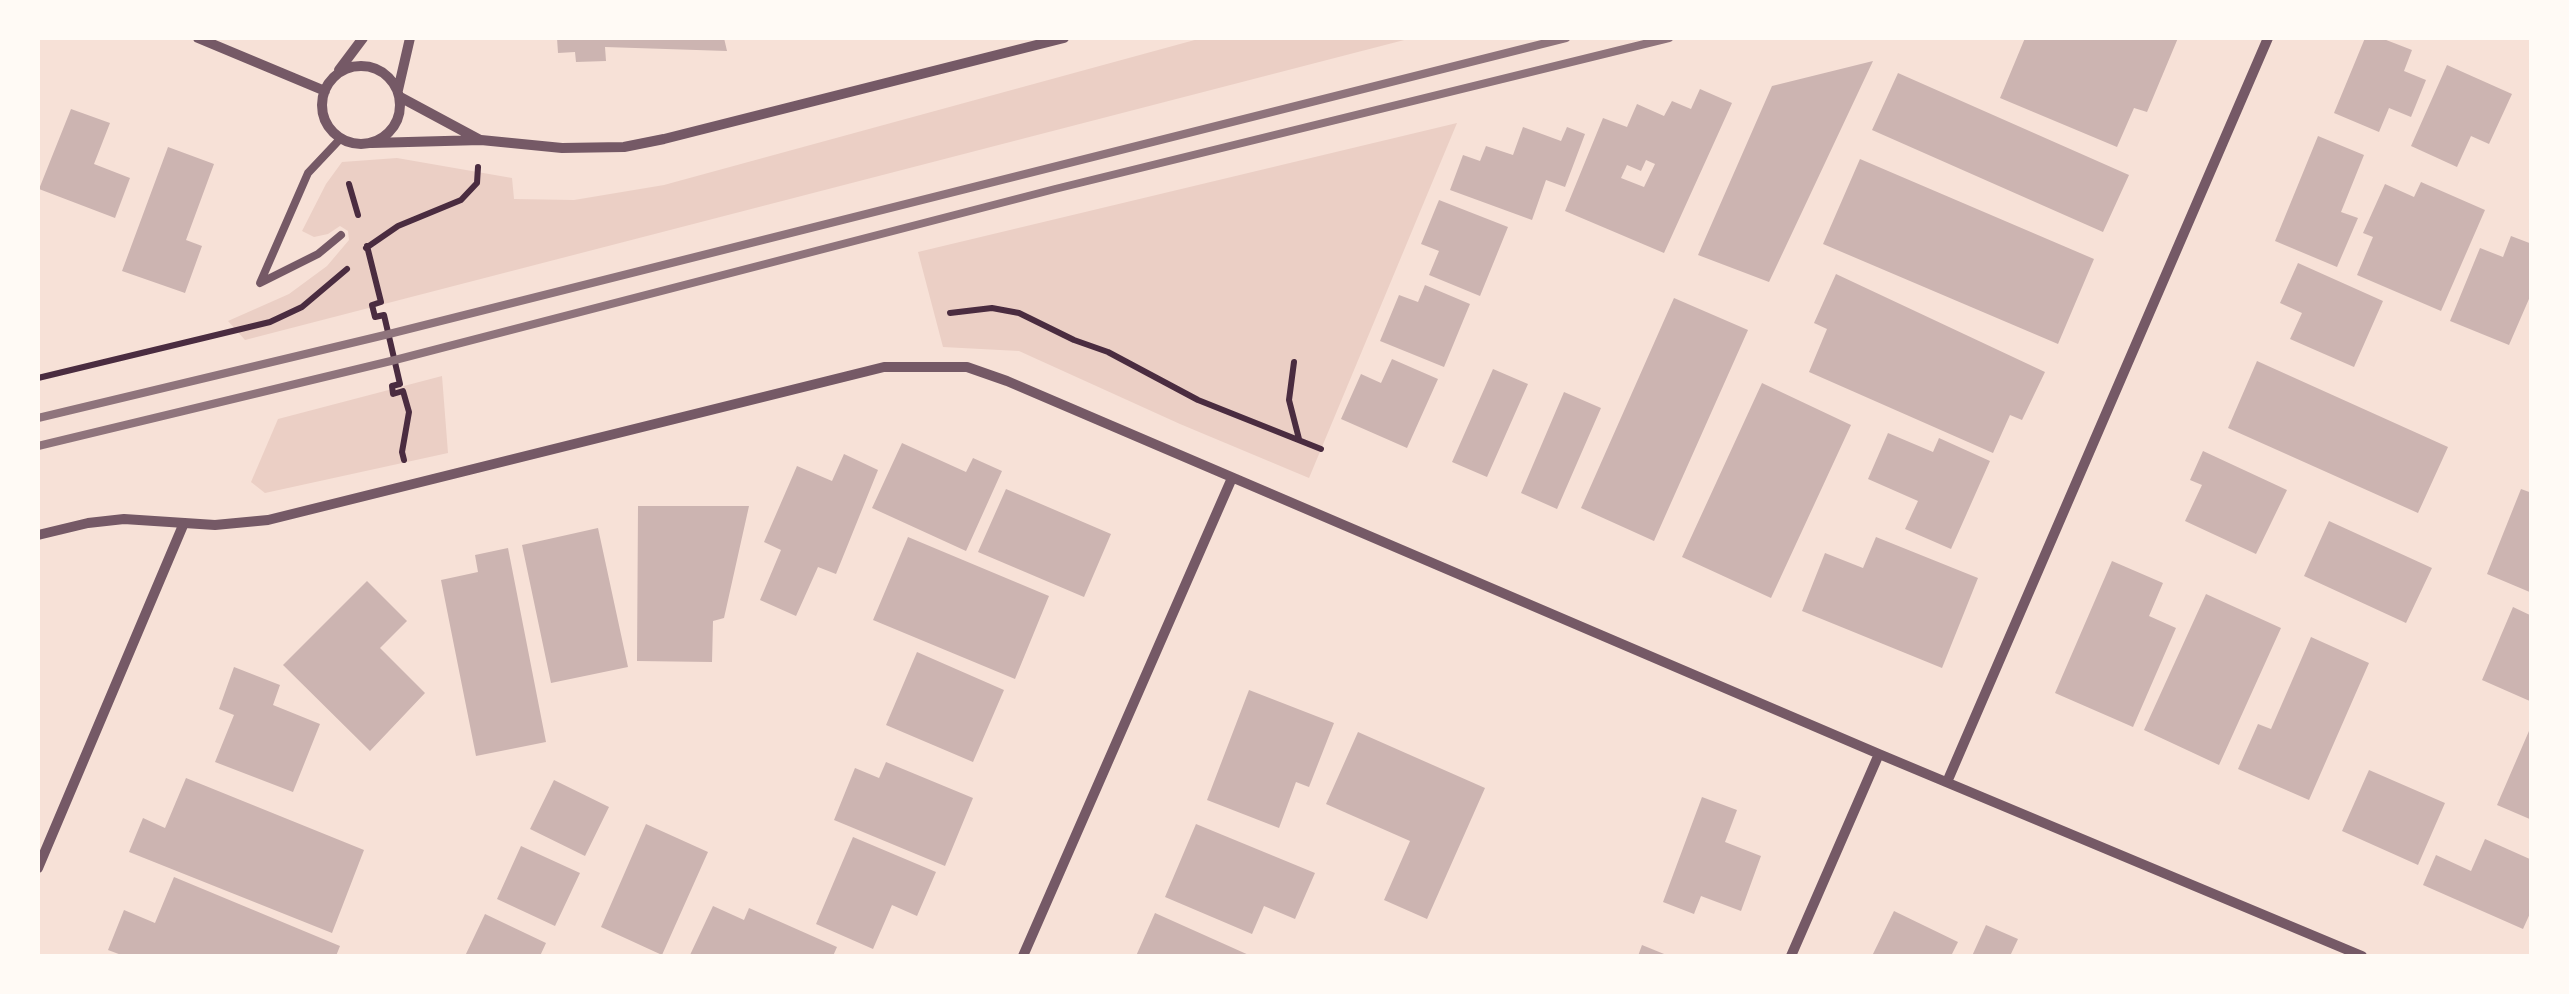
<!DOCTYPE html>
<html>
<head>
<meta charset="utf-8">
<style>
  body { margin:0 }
  #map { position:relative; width:2569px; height:994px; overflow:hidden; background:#f7e1d7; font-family:"PT Sans Narrow",sans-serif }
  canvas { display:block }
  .frame { position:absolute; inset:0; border:40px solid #fffaf5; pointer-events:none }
</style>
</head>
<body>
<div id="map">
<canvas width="2569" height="994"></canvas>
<div class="frame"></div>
</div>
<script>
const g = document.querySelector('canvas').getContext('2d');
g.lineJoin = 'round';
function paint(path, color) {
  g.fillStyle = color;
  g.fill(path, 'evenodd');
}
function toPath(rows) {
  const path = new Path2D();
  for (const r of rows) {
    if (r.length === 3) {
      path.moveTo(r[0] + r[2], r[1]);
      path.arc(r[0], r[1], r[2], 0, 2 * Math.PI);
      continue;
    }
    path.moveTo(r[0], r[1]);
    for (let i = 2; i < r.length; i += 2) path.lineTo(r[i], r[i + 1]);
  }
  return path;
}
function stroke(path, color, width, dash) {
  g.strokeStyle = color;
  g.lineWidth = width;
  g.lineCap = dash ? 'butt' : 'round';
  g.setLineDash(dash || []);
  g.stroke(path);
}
paint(toPath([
  [1202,38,1412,38,245,340,228,321,289,294,327,266,349,240,348,231,340,226,328,234,314,237,302,231,326,184,342,162,397,158,512,178,514,199,574,200,664,185],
  [1457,123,1309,478,1180,424,1019,351,943,347,918,252],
  [442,376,448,453,265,493,251,482,278,419]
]), '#ebcfc5');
paint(toPath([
  [557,38,724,38,727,51,605,47,606,61,576,62,575,52,558,53],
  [2025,38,2047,39,2178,38,2147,112,2134,108,2117,147,2000,98],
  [2365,38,2381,38,2412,50,2404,71,2426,80,2411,117,2389,108,2379,132,2334,113],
  [1873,61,1769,282,1698,255,1772,86],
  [2447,65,2512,94,2489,144,2471,136,2457,167,2411,146],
  [1898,73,2129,175,2103,232,1872,130],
  [1700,89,1732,103,1664,253,1565,211,1603,118,1627,127,1637,104,1664,116,1672,101,1691,109],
  [1646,160,1655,164,1644,187,1621,178,1627,165,1641,171],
  [71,109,110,123,94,164,130,178,115,218,39,189],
  [1523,127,1561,141,1567,127,1585,134,1565,187,1546,180,1532,220,1450,190,1463,155,1480,161,1486,146,1513,155],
  [2318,136,2364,155,2341,212,2358,218,2337,267,2275,241],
  [168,147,214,164,186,240,202,246,185,293,122,271],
  [1860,159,2094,259,2058,344,1823,244],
  [2421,182,2485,210,2441,311,2357,275,2373,237,2363,233,2385,184,2414,197],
  [1439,200,1508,227,1480,296,1429,275,1439,251,1421,244],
  [2511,236,2532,244,2532,292,2509,345,2450,321,2480,248,2503,257],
  [2298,263,2383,301,2354,367,2290,339,2302,313,2280,303],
  [1836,274,2045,372,2022,420,2010,415,1993,453,1809,372,1827,329,1814,323],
  [1425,285,1470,304,1444,367,1380,341,1399,295,1418,302],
  [1674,298,1748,330,1654,541,1581,508],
  [1392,359,1438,379,1407,448,1341,419,1361,374,1381,383],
  [2257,361,2448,447,2418,513,2228,428],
  [1493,369,1528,384,1487,477,1452,462],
  [1762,383,1851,425,1771,598,1682,557],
  [1564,392,1601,408,1557,509,1521,493],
  [1888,433,1933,452,1939,438,1990,461,1951,549,1905,529,1918,501,1868,479],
  [902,443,966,472,973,458,1002,471,966,551,872,508],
  [2203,451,2287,490,2256,554,2185,521,2202,485,2190,480],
  [844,454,878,470,836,574,818,567,796,616,760,600,781,550,764,542,797,466,832,481],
  [1006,489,1111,534,1084,597,978,552],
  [2521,489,2532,493,2532,593,2487,574],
  [638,506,749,506,724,618,713,621,712,662,637,661],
  [2329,521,2432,568,2406,623,2304,576],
  [598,528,628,667,551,683,522,545],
  [908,537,1049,596,1015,679,873,620],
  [1876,537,1978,578,1942,668,1802,611,1825,553,1863,568],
  [508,548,546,742,476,756,441,580,478,572,475,555],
  [2112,561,2163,583,2149,616,2176,628,2133,727,2055,693],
  [367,581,407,621,380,648,425,693,370,751,283,665],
  [2206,594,2281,628,2219,765,2144,730],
  [2513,607,2532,616,2532,702,2482,680],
  [2311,637,2369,663,2309,800,2238,769,2258,724,2271,729],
  [917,652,1004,690,973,762,886,725],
  [234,667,280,685,273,705,320,724,293,792,215,762,234,715,219,709],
  [1249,690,1334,723,1309,787,1296,782,1279,828,1207,800],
  [2529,731,2532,733,2532,820,2497,805],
  [1358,732,1485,788,1427,919,1384,900,1410,841,1326,804],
  [886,762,973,798,945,866,834,820,855,768,879,778],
  [2369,770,2445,803,2418,865,2342,831],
  [186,778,364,850,332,933,129,852,143,818,165,828],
  [554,780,609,807,585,856,530,829],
  [1702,797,1737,810,1725,842,1761,856,1741,911,1701,896,1694,914,1663,902],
  [646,824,708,852,662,955,601,927],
  [1196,824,1315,873,1295,919,1264,906,1252,934,1165,897],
  [853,837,936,872,917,916,892,905,873,949,816,924],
  [2485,839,2532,860,2532,909,2523,929,2423,885,2436,855,2471,871],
  [521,846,580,873,555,926,497,899],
  [174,877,340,946,336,956,124,956,108,950,124,910,155,923],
  [713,906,744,920,749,908,837,947,833,956,694,956,690,955],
  [1894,911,1958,942,1951,956,1872,956],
  [1155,913,1251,956,1136,956],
  [485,914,546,943,540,956,465,956],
  [1986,925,2018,939,2010,956,1972,956],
  [1642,945,1669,956,1638,956]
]), '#ccb4b1');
stroke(toPath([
  [349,184,358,215],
  [367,246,381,302,372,305,375,317,384,315,400,384,392,386,393,394,403,391,409,412,402,452,404,460],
  [366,248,398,226,461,200,477,183,478,167],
  [950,313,992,308,1019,313,1074,340,1108,352,1198,400,1321,449],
  [1294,362,1289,400,1299,439],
  [38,378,270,322,302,307,347,269]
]), '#4a2c40', 6);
stroke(toPath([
  [341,235,318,254,260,283,308,173,341,138]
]), '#755966', 8);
stroke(toPath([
  [198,38,325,91],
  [361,105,39],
  [339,70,363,38],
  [398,90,410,38],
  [400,97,480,140],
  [372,143,481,140,562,148,624,147,664,139,1064,38],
  [38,535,88,523,124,519,215,525,268,520,884,367,967,367,1007,381,1879,754,2362,956],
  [1947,782,2268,38],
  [38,868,184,523],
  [1023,956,1232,478],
  [1791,956,1879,754]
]), '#755966', 10);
stroke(toPath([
  [38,418,389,334,1566,38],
  [38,446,395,360,1055,189,1669,38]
]), '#8f747c', 8);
</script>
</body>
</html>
